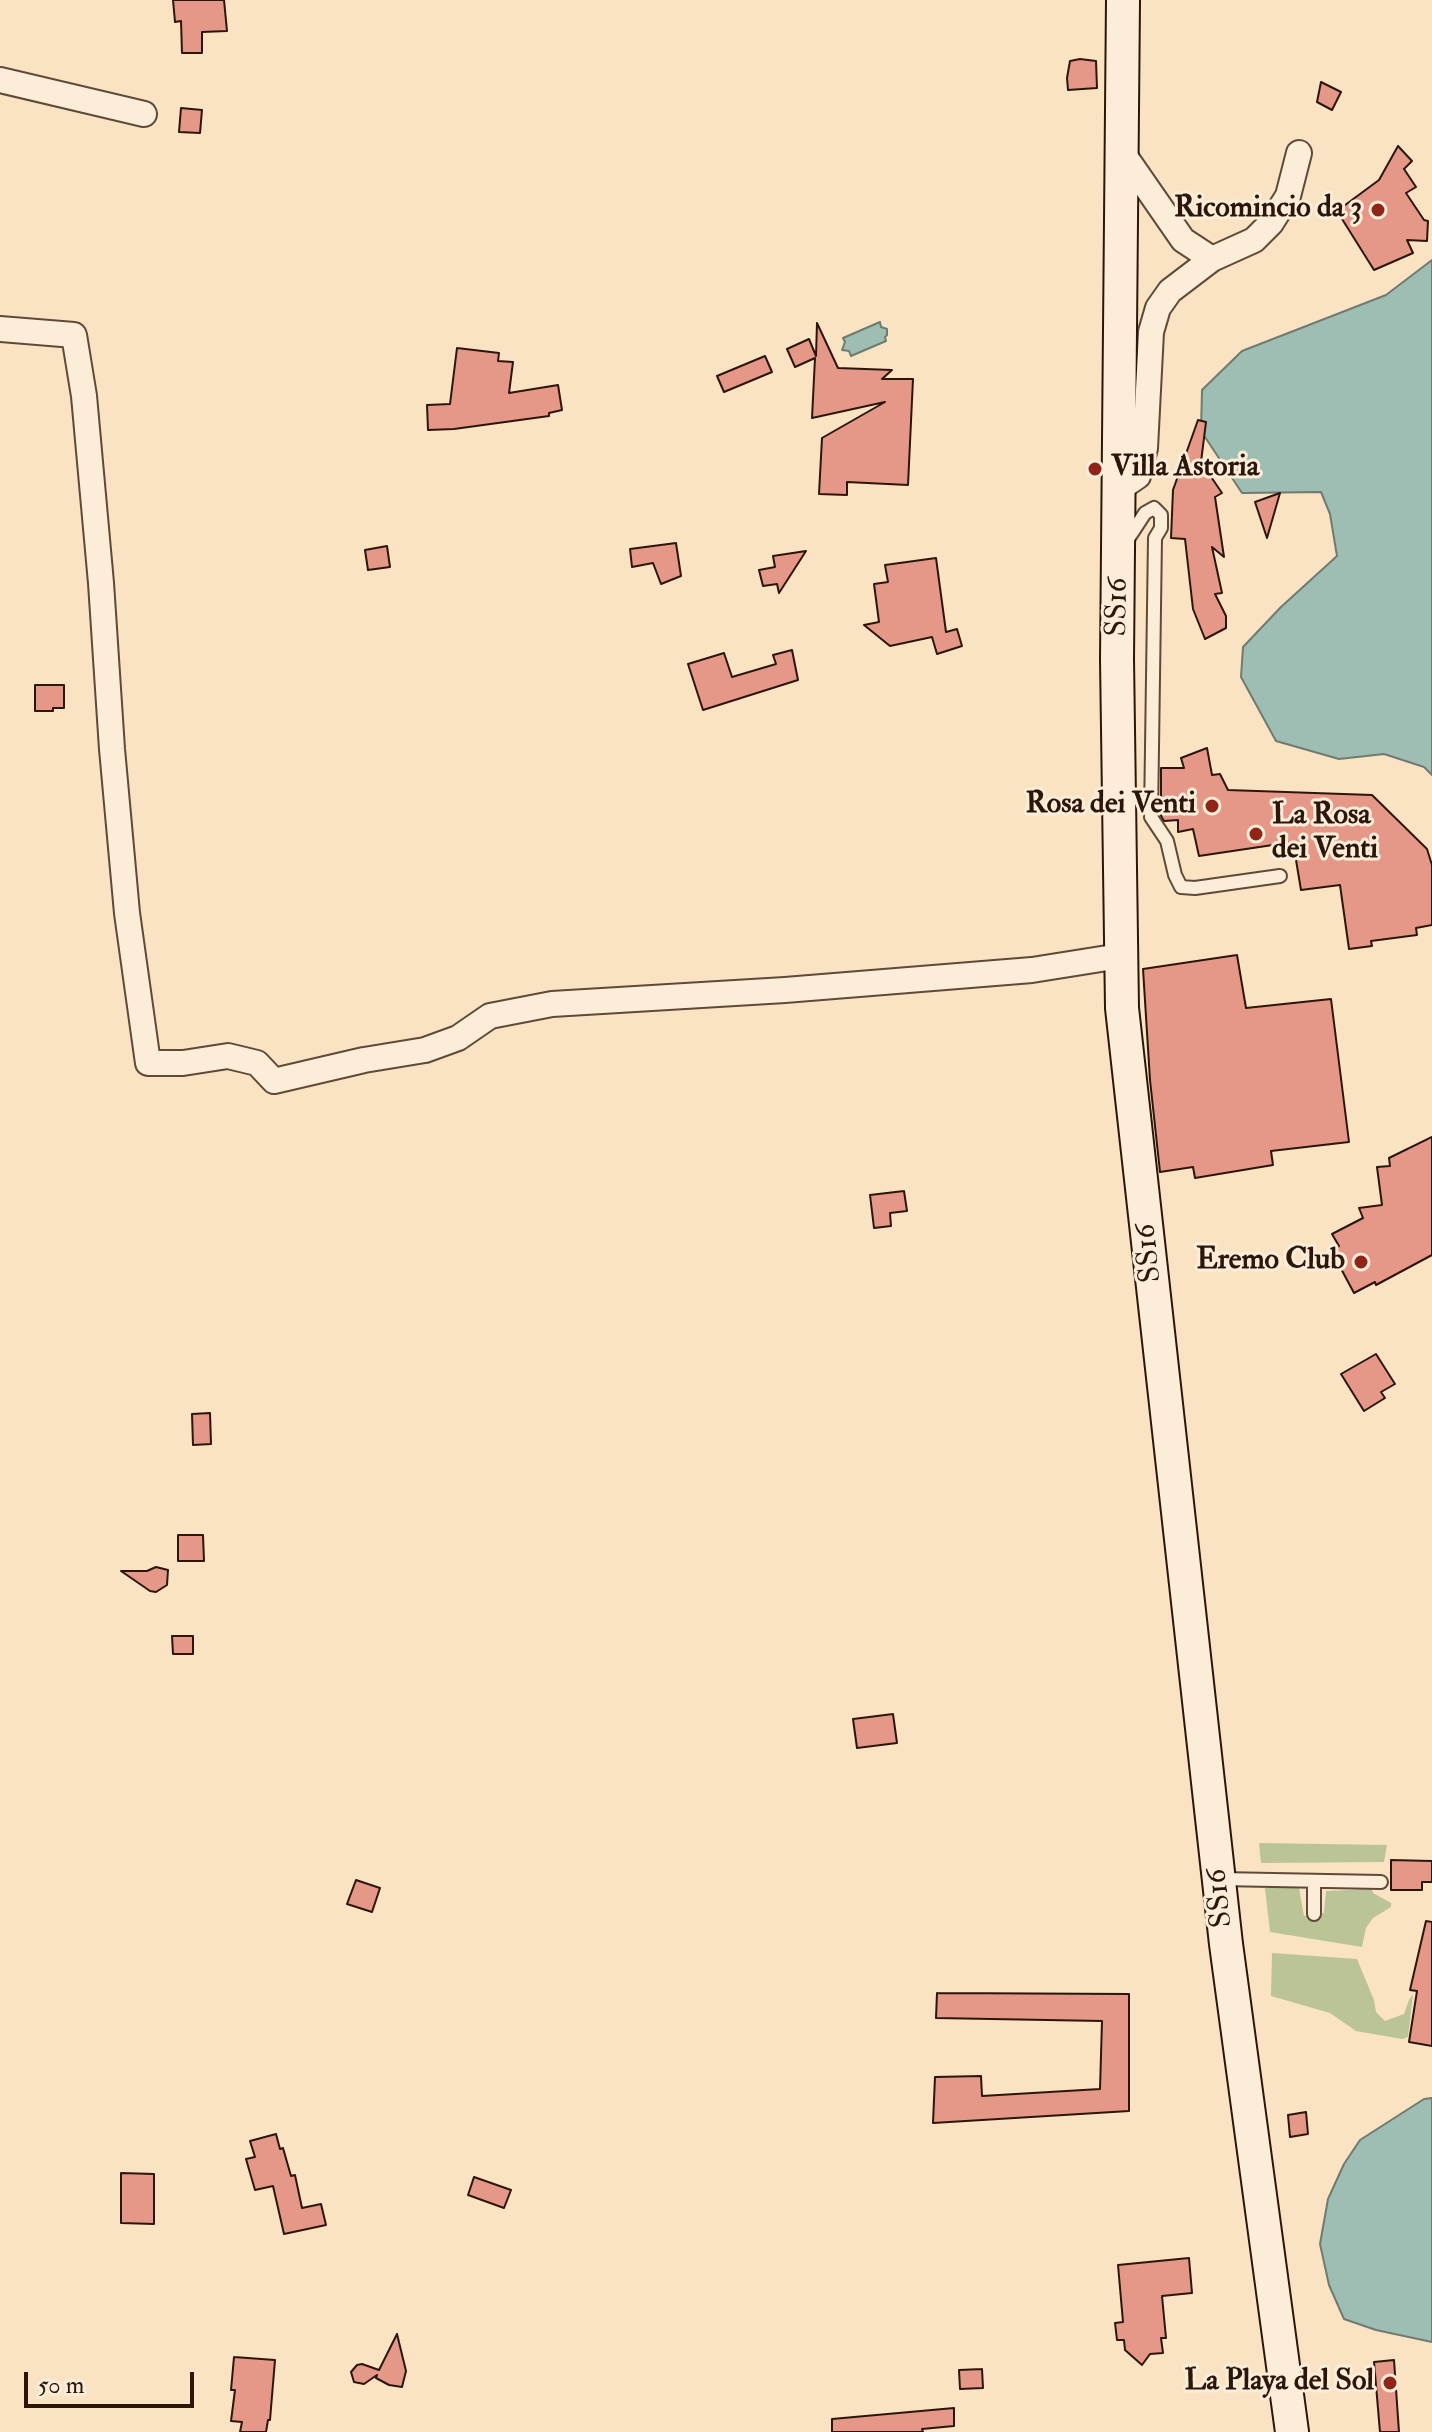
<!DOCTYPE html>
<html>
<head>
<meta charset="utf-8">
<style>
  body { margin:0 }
  #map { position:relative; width:1432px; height:2432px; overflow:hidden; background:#f9e3c3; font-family:"IM FELL Double Pica",serif }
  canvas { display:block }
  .scale { position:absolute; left:24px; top:2372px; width:170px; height:36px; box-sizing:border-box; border:4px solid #2c160b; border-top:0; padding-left:10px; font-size:24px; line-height:28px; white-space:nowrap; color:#2c160b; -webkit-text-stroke:6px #fbedd8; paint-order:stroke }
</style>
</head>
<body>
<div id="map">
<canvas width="1432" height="2432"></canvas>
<div class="scale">50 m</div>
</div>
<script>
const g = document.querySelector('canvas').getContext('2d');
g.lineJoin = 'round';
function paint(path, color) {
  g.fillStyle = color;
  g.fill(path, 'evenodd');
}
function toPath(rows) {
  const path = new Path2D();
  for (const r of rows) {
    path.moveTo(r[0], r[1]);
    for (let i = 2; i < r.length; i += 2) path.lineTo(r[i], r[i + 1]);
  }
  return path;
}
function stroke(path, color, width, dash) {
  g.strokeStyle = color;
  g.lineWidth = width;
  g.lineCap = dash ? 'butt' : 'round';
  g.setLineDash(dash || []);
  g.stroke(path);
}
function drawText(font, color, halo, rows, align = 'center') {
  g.font = font + ' "IM FELL Double Pica",serif';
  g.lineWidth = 6;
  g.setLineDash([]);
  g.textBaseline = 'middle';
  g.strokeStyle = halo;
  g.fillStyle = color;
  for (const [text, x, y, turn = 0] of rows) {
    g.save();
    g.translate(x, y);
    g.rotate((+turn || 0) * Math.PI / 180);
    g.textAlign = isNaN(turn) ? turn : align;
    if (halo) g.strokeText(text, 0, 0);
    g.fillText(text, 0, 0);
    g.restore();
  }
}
paint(toPath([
  [1259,1843,1387,1845,1384,1862,1261,1863],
  [1265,1888,1299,1888,1304,1916,1324,1913,1326,1891,1372,1889,1373,1893,1391,1903,1391,1907,1373,1918,1366,1928,1362,1947,1270,1932],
  [1272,1953,1357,1959,1374,2000,1376,2012,1385,2021,1404,2014,1409,2000,1413,1994,1408,2037,1402,2039,1356,2031,1330,2013,1271,1996]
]), '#bac496');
const water = toPath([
  [1432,260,1432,775,1424,767,1384,754,1339,759,1276,741,1241,677,1243,647,1281,607,1337,556,1330,514,1321,492,1242,493,1201,431,1202,390,1242,351,1386,295,1432,260],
  [880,322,881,327,887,329,887,335,885,337,886,341,851,356,849,351,842,350,845,342,843,338,880,322],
  [1432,2098,1432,2342,1376,2330,1344,2319,1329,2285,1320,2244,1328,2199,1344,2164,1360,2140,1424,2099,1432,2098]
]);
paint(water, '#9ebeb4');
stroke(water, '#707b70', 2);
const building = toPath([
  [173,0,224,0,227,31,202,32,202,53,182,53,181,21,175,22,173,0],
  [1080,59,1096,61,1097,88,1068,90,1067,78,1070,61,1080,59],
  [1321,82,1341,92,1332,110,1317,102,1321,82],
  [181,108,202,110,200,133,179,132,181,108],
  [1398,146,1412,161,1404,169,1416,187,1406,193,1424,220,1428,221,1427,241,1407,240,1413,253,1374,270,1337,211,1379,180,1398,146],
  [817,323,838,368,892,370,882,379,913,379,908,485,847,482,847,495,819,494,822,438,885,402,812,418,815,358,795,367,787,349,809,339,816,356,817,323],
  [457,348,499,353,498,361,513,362,509,393,558,385,562,410,549,413,549,416,454,429,428,430,427,405,450,404,457,348],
  [765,356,772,372,724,392,717,376,765,356],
  [1198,420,1206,422,1201,462,1222,493,1215,497,1224,557,1212,547,1222,593,1215,594,1226,616,1226,628,1205,639,1193,609,1185,539,1171,538,1173,490,1198,420],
  [1280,493,1267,538,1255,502,1280,493],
  [676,543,681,576,661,584,653,563,632,567,630,549,676,543],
  [387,546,390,567,368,570,365,550,387,546],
  [806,551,779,593,777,584,763,586,759,570,775,567,773,556,806,551],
  [936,558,946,632,957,629,962,646,937,654,932,637,890,646,864,625,879,622,874,584,888,582,885,565,936,558],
  [792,650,798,680,703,710,688,664,724,653,732,677,776,664,773,655,792,650],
  [35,685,64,685,64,708,53,708,53,711,35,711,35,685],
  [1207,748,1212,775,1220,774,1228,790,1372,795,1427,849,1432,865,1432,925,1416,928,1417,935,1371,941,1372,946,1349,949,1340,885,1301,890,1293,842,1199,856,1193,829,1178,832,1178,820,1164,821,1161,816,1161,768,1184,768,1181,758,1207,748],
  [1237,955,1246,1008,1331,999,1349,1142,1271,1151,1273,1165,1195,1178,1193,1167,1160,1172,1150,1080,1143,969,1237,955],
  [1432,1137,1432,1255,1376,1285,1375,1282,1354,1293,1331,1250,1339,1246,1332,1234,1363,1218,1359,1208,1382,1205,1377,1167,1390,1166,1389,1158,1432,1137],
  [904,1191,907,1211,890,1213,891,1226,874,1228,870,1195,904,1191],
  [1376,1354,1395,1384,1381,1392,1385,1398,1364,1411,1341,1374,1376,1354],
  [210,1413,211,1444,193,1445,192,1414,210,1413],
  [178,1535,203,1535,204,1561,178,1561,178,1535],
  [156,1567,168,1570,167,1585,156,1592,150,1591,121,1571,147,1571,156,1567],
  [172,1636,193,1636,193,1654,173,1654,172,1636],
  [893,1714,897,1743,857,1748,853,1719,893,1714],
  [1391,1860,1432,1861,1432,1882,1422,1882,1422,1890,1391,1890,1391,1860],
  [356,1880,380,1888,372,1912,347,1904,356,1880],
  [1426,1921,1432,1922,1432,2046,1409,2042,1417,1991,1410,1990,1426,1921],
  [937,1993,1129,1994,1129,2111,933,2123,935,2077,981,2076,982,2096,1100,2089,1102,2021,936,2018,937,1993],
  [1306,2112,1308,2134,1290,2137,1288,2115,1306,2112],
  [276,2134,280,2149,283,2148,291,2176,295,2175,302,2208,321,2204,326,2225,284,2234,273,2186,255,2190,246,2159,255,2157,250,2141,276,2134],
  [121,2173,154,2174,154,2224,121,2223,121,2173],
  [474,2177,511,2190,504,2208,468,2195,474,2177],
  [1189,2258,1192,2293,1162,2296,1166,2338,1161,2338,1163,2353,1150,2354,1142,2365,1125,2350,1124,2340,1117,2340,1115,2323,1123,2322,1118,2265,1189,2258],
  [397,2334,406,2371,402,2387,389,2385,376,2378,377,2375,364,2384,354,2382,351,2372,357,2365,362,2364,379,2370,397,2334],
  [234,2357,275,2360,270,2420,268,2420,266,2432,240,2432,242,2422,231,2421,235,2390,231,2390,234,2357],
  [1394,2360,1399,2432,1380,2432,1374,2362,1394,2360],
  [982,2369,983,2388,960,2389,959,2370,982,2369],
  [954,2408,954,2426,922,2429,923,2432,832,2432,832,2419,954,2408]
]);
paint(building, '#e59788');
stroke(building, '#2c160b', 2);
const lane = toPath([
  [1126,542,1145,513,1154,508,1161,515,1161,528,1155,538,1151,817,1167,841,1175,875,1181,887,1195,888,1280,876],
  [1219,1879,1381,1882],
  [1314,1882,1314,1914]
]);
const street = toPath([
  [0,80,144,114],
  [1122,152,1183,240,1212,259],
  [0,329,74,335,84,396,101,583,112,749,127,913,148,1063,183,1063,228,1056,257,1063,274,1081,364,1060,425,1050,458,1038,490,1016,552,1004,785,990,1032,970,1120,956],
  [1119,489,1138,476,1145,448,1151,332,1158,308,1170,291,1212,259,1254,240,1271,223,1288,196,1299,153]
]);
const secondary = toPath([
  [1123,0,1117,659,1122,1008,1226,1944,1292,2432]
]);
stroke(lane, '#5f4939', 16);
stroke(street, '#5f4939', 28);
stroke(secondary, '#2c160b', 36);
stroke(lane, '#fbedd8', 12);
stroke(street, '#fbedd8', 24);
stroke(secondary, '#fbedd8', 32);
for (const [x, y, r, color] of [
  [1378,210,8,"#8f2418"],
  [1095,469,8,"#8f2418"],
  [1212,806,8,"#8f2418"],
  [1256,834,8,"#8f2418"],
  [1361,1262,8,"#8f2418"],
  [1390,2383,8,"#8f2418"]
]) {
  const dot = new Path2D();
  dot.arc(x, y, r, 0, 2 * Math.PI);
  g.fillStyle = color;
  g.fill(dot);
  stroke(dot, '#fbedd8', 3);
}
drawText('bold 30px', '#2c160b', '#fbedd8', [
  ["Ricomincio da 3",1362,210],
  ["Villa Astoria",1111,469,"left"],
  ["Rosa dei Venti",1196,806],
  ["La Rosa",1272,817,"left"],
  ["dei Venti",1272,851,"left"],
  ["Eremo Club",1345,1262],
  ["La Playa del Sol",1374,2383]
], 'right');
drawText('30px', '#2c160b', '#fbedd8', [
  ["SS16",1119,607,-89],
  ["SS16",1150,1253,-96],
  ["SS16",1221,1898,-96]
]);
</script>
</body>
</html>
